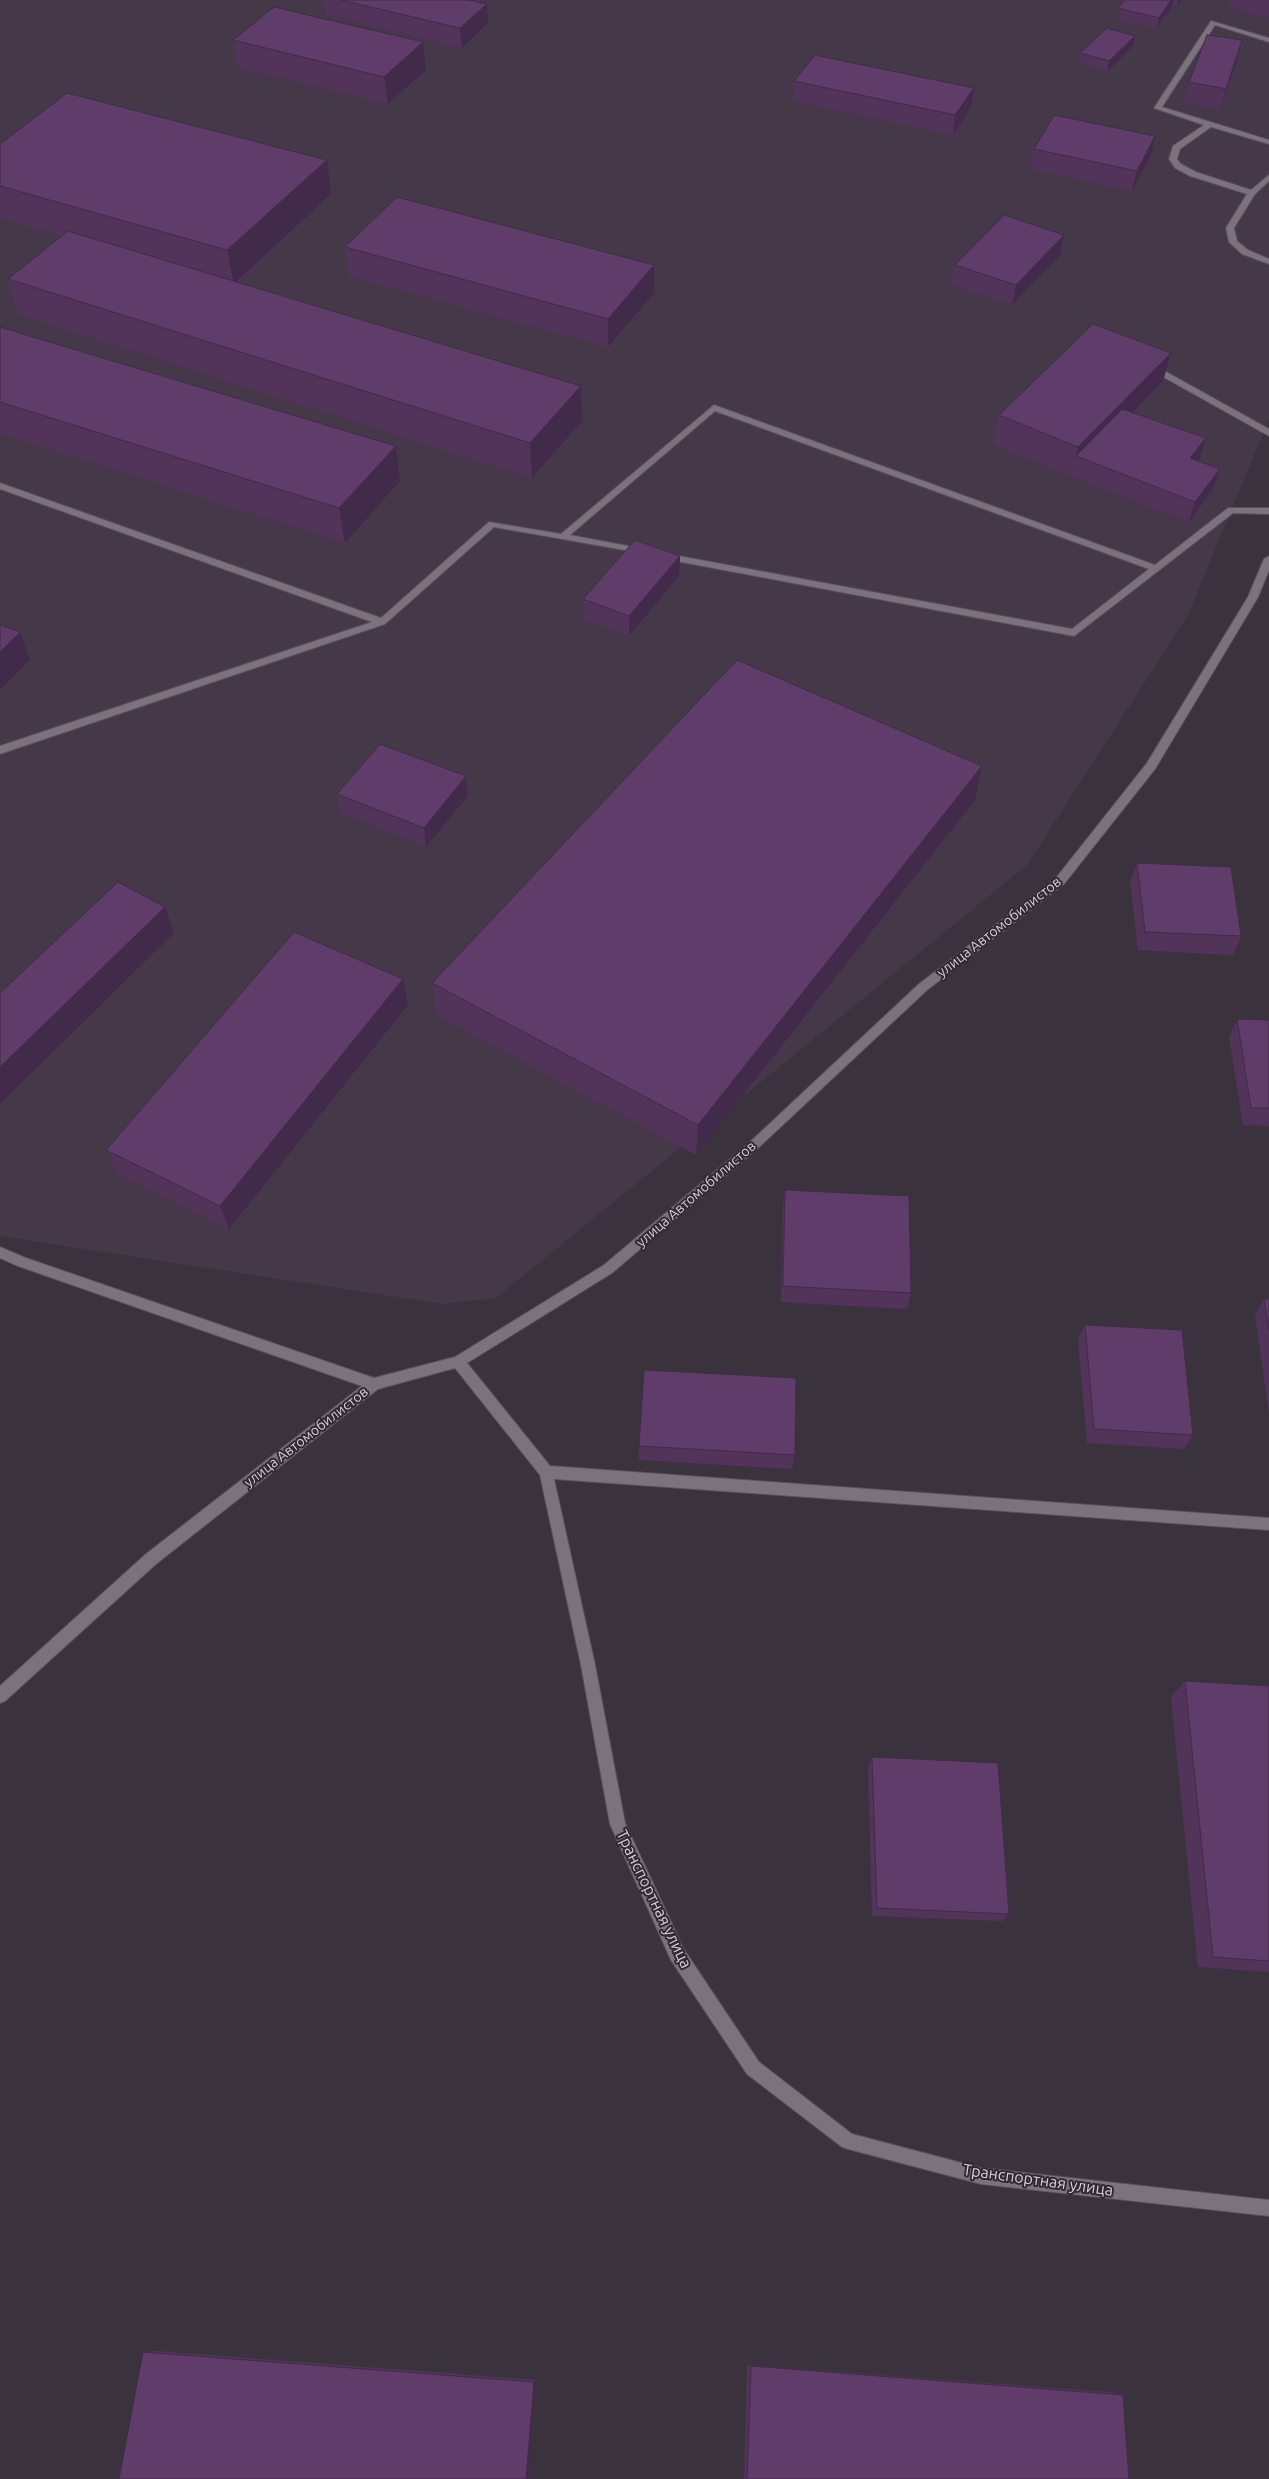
<!DOCTYPE html>
<html>
<head>
<meta charset="utf-8">
<style>
  body { margin:0 }
  canvas { display:block; background:#3a323c }
</style>
</head>
<body>
<canvas width="1269" height="2479"></canvas>
<script>
const g = document.querySelector('canvas').getContext('2d');
g.lineJoin = 'round';
function paint(path, color) {
  g.fillStyle = color;
  g.fill(path, 'evenodd');
}
function toPath(rows) {
  const path = new Path2D();
  for (const r of rows) {
    path.moveTo(r[0], r[1]);
    for (let i = 2; i < r.length; i += 2) path.lineTo(r[i], r[i + 1]);
  }
  return path;
}
function stroke(path, color, width, dash) {
  g.strokeStyle = color;
  g.lineWidth = width;
  g.lineCap = dash ? 'butt' : 'round';
  g.setLineDash(dash || []);
  g.stroke(path);
}
function drawText(font, color, halo, rows, align = 'center') {
  g.font = font + ' Ubuntu,sans-serif';
  g.lineWidth = 4;
  g.setLineDash([]);
  g.textBaseline = 'middle';
  g.strokeStyle = halo;
  g.fillStyle = color;
  for (const [text, x, y, turn = 0] of rows) {
    g.save();
    g.translate(x, y);
    g.rotate((+turn || 0) * Math.PI / 180);
    g.textAlign = isNaN(turn) ? turn : align;
    if (halo) g.strokeText(text, 0, 0);
    g.fillText(text, 0, 0);
    g.restore();
  }
}
paint(toPath([
  [0,0,1269,0,1269,419,1188,615,1027,865,496,1298,443,1304,0,1236]
]), '#453949');
const minor = toPath([
  [1211,21,1269,38,1269,42,1215,25,1162,107,1269,140,1269,144,1211,127,1180,149,1177,159,1181,164,1196,172,1251,190,1269,175,1269,181,1255,194,1234,228,1237,241,1248,250,1269,259,1269,264,1242,254,1229,242,1226,228,1247,194,1190,176,1175,168,1169,159,1173,146,1204,125,1154,108,1211,21],
  [1152,364,1269,429,1269,436,1149,369,1149,365,1152,364],
  [714,405,1155,565,1228,508,1269,508,1269,514,1233,513,1074,636,660,558,658,556,663,553,1072,629,1149,569,715,411,570,535,644,549,649,552,647,554,494,527,385,624,0,754,0,746,372,622,0,489,0,483,381,618,489,522,561,534,714,405],
  [1269,556,1269,570,1258,597,1155,769,1064,884,927,990,757,1149,612,1273,467,1363,550,1466,1269,1518,1269,1530,554,1479,595,1665,625,1823,683,1948,759,2062,852,2134,981,2168,1269,2200,1269,2216,981,2184,848,2149,842,2147,747,2074,671,1960,610,1824,581,1665,540,1475,455,1368,378,1389,156,1564,5,1701,0,1703,0,1686,146,1554,362,1386,18,1266,0,1258,0,1247,26,1258,374,1378,455,1357,604,1265,749,1143,919,984,1056,878,1147,763,1248,597,1264,559,1269,556]
]);
stroke(minor, '#575159', 2);
paint(minor, '#7c727e');
paint(toPath([
  [324,0,469,0,487,4,488,23,462,48,326,15],
  [1125,0,1182,0,1177,5,1173,4,1172,6,1156,28,1116,19,1118,8],
  [1229,0,1269,0,1269,18,1227,6],
  [1135,36,1133,46,1107,72,1078,63,1080,53],
  [233,40,426,70,388,104,237,67],
  [1242,40,1237,60,1220,109,1184,102,1189,82],
  [794,81,974,88,971,107,953,135,793,101],
  [1155,136,1151,156,1132,191,1030,169,1034,149],
  [0,144,327,160,331,194,237,282,582,421,532,478,18,314,8,279,63,236,0,218],
  [1064,235,1060,255,1012,305,952,285,955,265],
  [345,247,654,293,608,347,349,276],
  [0,327,396,446,400,481,345,543,0,433],
  [1171,353,1163,381,1133,413,1206,438,1200,458,1197,461,1220,469,1213,489,1189,522,1072,476,993,444,999,415],
  [680,556,679,576,629,636,584,619,583,599],
  [982,766,975,800,696,1155,437,1015,432,983],
  [466,776,468,796,426,847,341,813,337,794],
  [1137,863,1241,936,1233,955,1138,950,1130,882],
  [403,979,408,1005,229,1229,117,1173,106,1150],
  [1237,1019,1269,1020,1269,1126,1243,1125,1229,1037],
  [785,1190,911,1293,907,1309,781,1302,783,1206],
  [1264,1299,1269,1299,1269,1414,1255,1315],
  [1085,1325,1193,1435,1184,1449,1087,1443,1078,1340],
  [639,1446,795,1455,792,1469,639,1460],
  [1185,1681,1269,1686,1269,1972,1198,1967,1171,1697],
  [872,1757,1009,1914,1003,1921,872,1916,868,1767],
  [157,2351,536,2380,529,2479,143,2352],
  [747,2365,1109,2392,1123,2395,1129,2479,744,2479]
]), '#52345a');
paint(toPath([
  [1171,0,1173,0,1172,6,1156,28,1159,18],
  [1178,0,1182,0,1177,5],
  [487,4,488,23,462,48,460,28],
  [1135,36,1133,46,1107,72,1109,61],
  [1242,40,1237,60,1220,109,1226,89],
  [423,42,426,70,388,104,384,77],
  [974,88,971,107,953,135,955,115],
  [1155,136,1151,156,1132,191,1137,171],
  [327,160,331,194,234,284,227,250],
  [1064,235,1060,255,1012,305,1016,285],
  [654,265,654,293,608,347,608,319],
  [1171,353,1163,381,1087,460,1076,456,1078,447],
  [581,386,582,421,532,478,530,443],
  [1206,438,1200,458,1184,479,1190,458],
  [396,446,400,481,345,543,339,508],
  [1220,469,1213,489,1189,522,1195,502],
  [680,556,679,576,629,636,629,616],
  [20,632,30,660,0,690,0,652],
  [982,766,975,800,696,1155,698,1125],
  [466,776,468,796,426,847,424,828],
  [165,907,174,933,0,1104,0,1067],
  [403,979,408,1005,229,1229,220,1206],
  [536,2380,529,2479,526,2479,534,2382]
]), '#422a4a');
const building = toPath([
  [341,0,469,0,487,4,460,28,341,0],
  [1125,0,1171,0,1159,18,1118,8,1125,0],
  [274,7,423,42,384,77,233,40,274,7],
  [1107,28,1135,36,1109,61,1080,53,1107,28],
  [1207,35,1242,40,1226,89,1189,82,1207,35],
  [815,55,974,88,955,115,794,81,815,55],
  [67,93,327,160,227,250,0,186,0,144,67,93],
  [1054,115,1155,136,1137,171,1034,149,1054,115],
  [397,197,654,265,608,319,345,247,397,197],
  [1004,215,1064,235,1016,285,955,265,1004,215],
  [68,231,581,386,530,443,8,279,68,231],
  [1093,324,1171,353,1078,447,999,415,1093,324],
  [0,327,396,446,339,508,0,402,0,327],
  [1122,409,1206,438,1190,458,1220,469,1195,502,1076,456,1122,409],
  [635,540,680,556,629,616,583,599,635,540],
  [0,625,20,632,0,652,0,625],
  [737,660,982,766,698,1125,432,983,737,660],
  [380,744,466,776,424,828,337,794,380,744],
  [1137,863,1231,867,1241,936,1145,932,1137,863],
  [118,882,165,907,0,1067,0,993,118,882],
  [294,932,403,979,220,1206,106,1150,294,932],
  [1237,1019,1269,1020,1269,1108,1251,1108,1237,1019],
  [785,1190,909,1196,911,1293,783,1286,785,1190],
  [1264,1299,1269,1299,1269,1331,1264,1299],
  [1085,1325,1182,1330,1193,1435,1094,1429,1085,1325],
  [644,1370,796,1378,795,1455,639,1446,644,1370],
  [1185,1681,1269,1686,1269,1961,1213,1957,1185,1681],
  [872,1757,998,1763,1009,1914,877,1908,872,1757],
  [143,2352,534,2382,526,2479,119,2479,143,2352],
  [751,2366,1123,2395,1129,2479,747,2479,751,2366]
]);
paint(building, '#5f3c69');
stroke(building, '#422a4a', 1);
drawText('14px', '#d6d1d7', '#302832', [
  ["улица Автомобилистов",999,927,-38],
  ["улица Автомобилистов",696,1194,-41],
  ["улица Автомобилистов",306,1437,-38]
]);
drawText('16px', '#d6d1d7', '#302832', [
  ["Транспортная улица",654,1899,64],
  ["Транспортная улица",1038,2180,8]
]);
</script>
</body>
</html>
